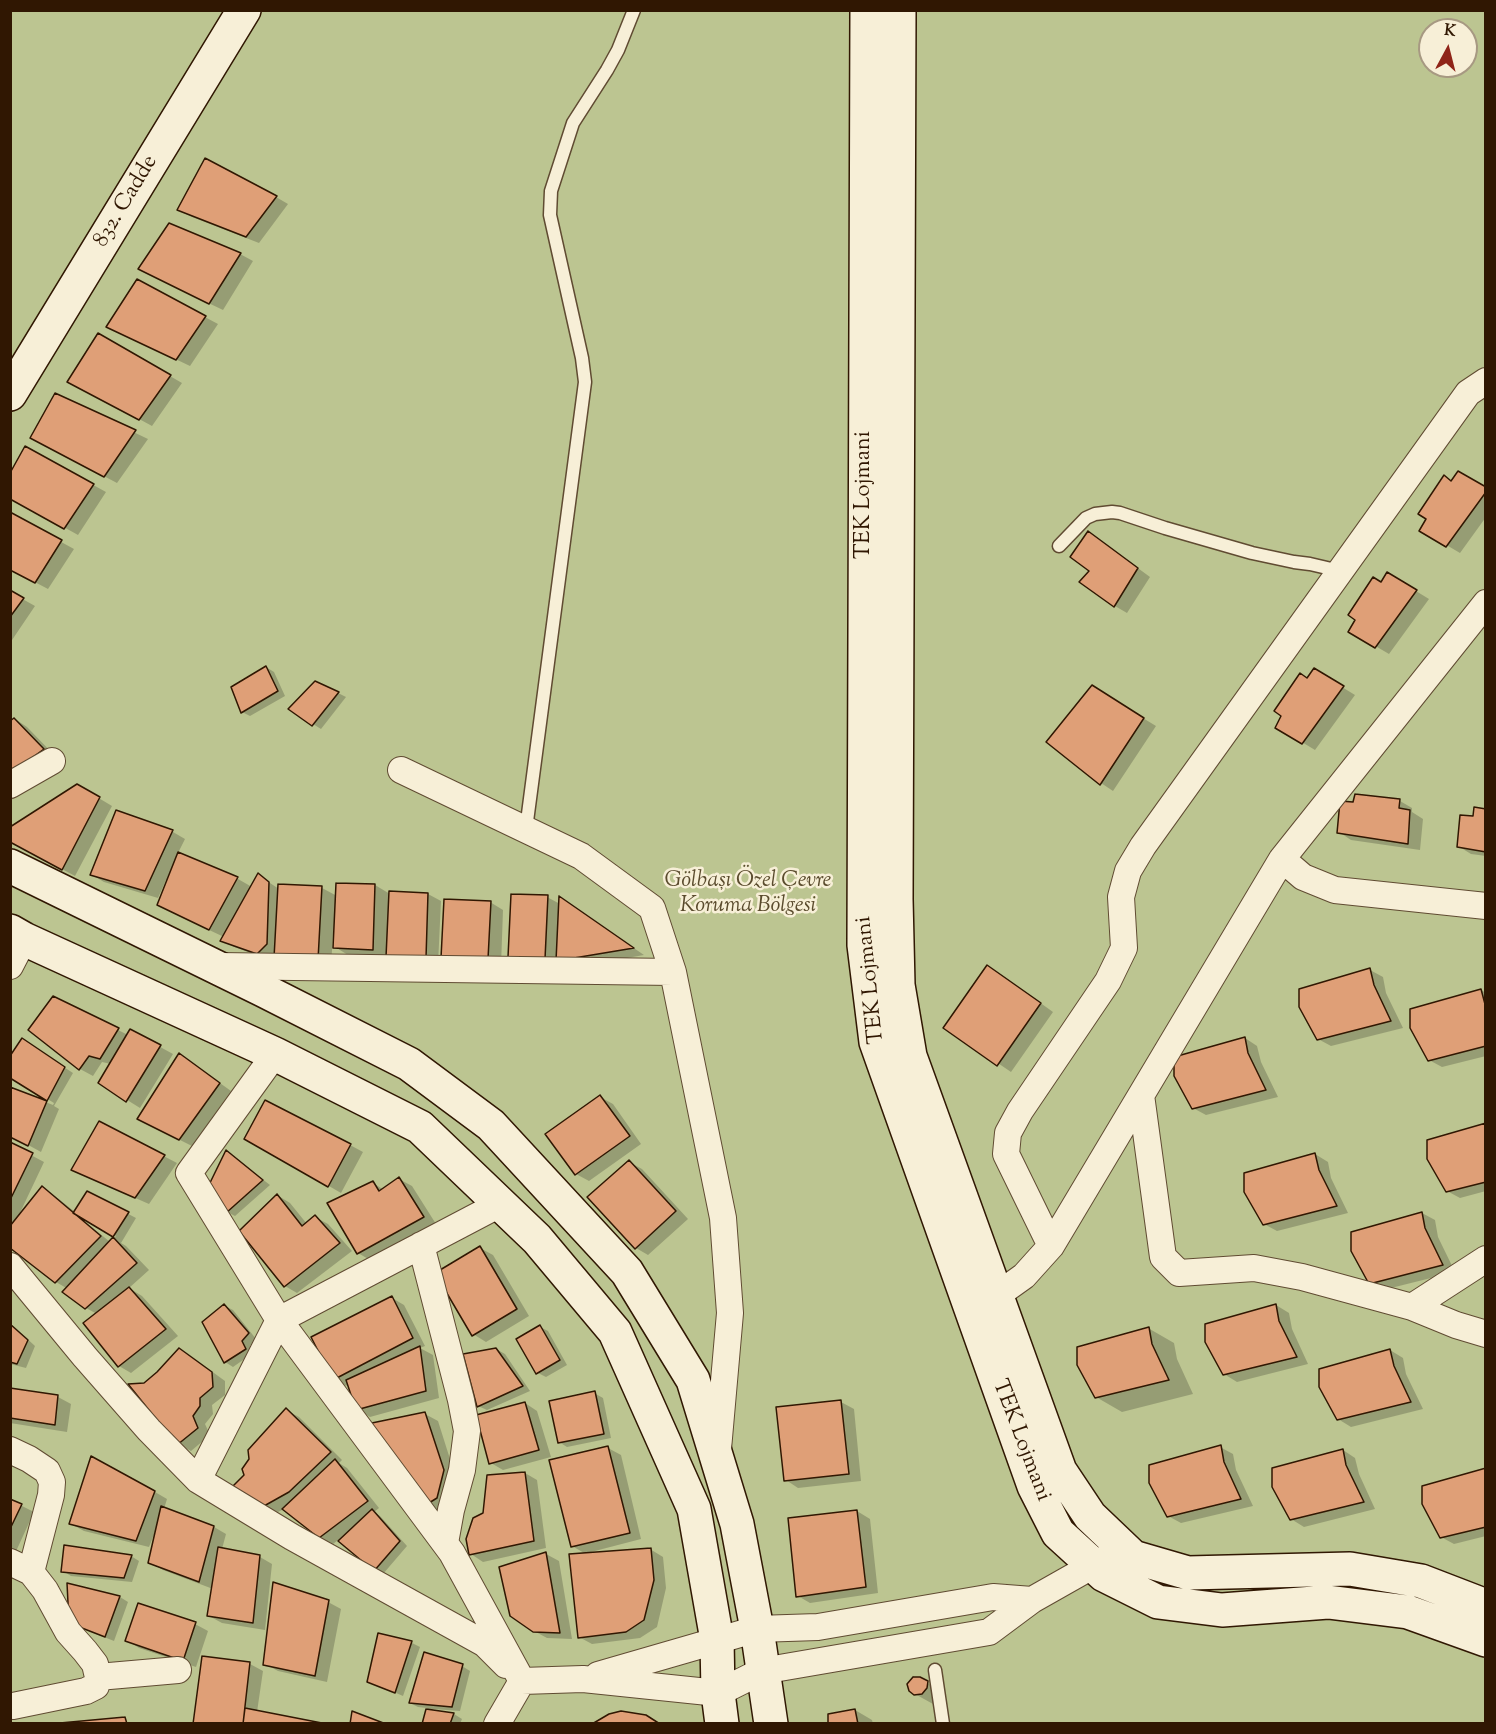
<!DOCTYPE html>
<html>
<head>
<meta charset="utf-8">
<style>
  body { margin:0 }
  #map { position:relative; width:1496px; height:1734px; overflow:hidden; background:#f2e7c1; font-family:"Sorts Mill Goudy",serif }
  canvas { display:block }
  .frame { position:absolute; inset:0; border:12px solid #301702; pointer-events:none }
  .north { position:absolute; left:1418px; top:18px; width:60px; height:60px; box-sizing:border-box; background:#f7efd7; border:2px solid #a79982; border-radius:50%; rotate:7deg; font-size:16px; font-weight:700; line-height:24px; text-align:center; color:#301702 }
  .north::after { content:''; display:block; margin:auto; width:21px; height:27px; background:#8f2418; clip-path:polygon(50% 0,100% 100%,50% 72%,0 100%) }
</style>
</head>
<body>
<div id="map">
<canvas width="1496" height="1734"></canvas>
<div class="frame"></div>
<div class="north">K</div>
</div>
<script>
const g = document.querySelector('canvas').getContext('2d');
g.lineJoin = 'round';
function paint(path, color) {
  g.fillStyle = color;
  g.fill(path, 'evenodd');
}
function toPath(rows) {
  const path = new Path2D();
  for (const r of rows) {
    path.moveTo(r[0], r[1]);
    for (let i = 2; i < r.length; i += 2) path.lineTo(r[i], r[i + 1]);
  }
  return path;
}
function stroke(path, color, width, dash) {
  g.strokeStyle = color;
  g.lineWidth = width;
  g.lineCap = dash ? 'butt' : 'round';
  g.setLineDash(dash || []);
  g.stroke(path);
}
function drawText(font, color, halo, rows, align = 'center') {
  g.font = font + ' "Sorts Mill Goudy",serif';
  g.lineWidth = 5;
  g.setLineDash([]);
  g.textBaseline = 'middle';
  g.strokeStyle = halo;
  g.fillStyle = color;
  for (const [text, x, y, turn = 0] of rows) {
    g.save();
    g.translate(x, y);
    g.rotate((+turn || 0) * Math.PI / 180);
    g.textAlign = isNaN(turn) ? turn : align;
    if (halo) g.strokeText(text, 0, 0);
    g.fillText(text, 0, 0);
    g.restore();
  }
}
paint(toPath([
  [11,11,1485,11,1485,1723,11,1724],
  [1430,30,1466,30,1466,66,1430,66]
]), '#bcc591');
paint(toPath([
  [276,197,288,204,259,243,192,217,179,210],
  [240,254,253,261,223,310,152,276],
  [137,281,218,324,190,366,108,327],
  [99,335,182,383,152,426,82,388],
  [56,395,148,439,117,483,45,445],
  [26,448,106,492,78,535,10,497],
  [1453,482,1486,489,1486,517,1460,553,1421,530],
  [10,514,74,549,48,589,10,569],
  [1089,533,1101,541,1150,577,1127,613,1115,606,1091,570],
  [1388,574,1429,599,1389,654,1350,631],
  [10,592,35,606,10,643],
  [266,667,274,672,285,696,250,716,242,712],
  [1314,670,1355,695,1315,750,1277,727],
  [338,693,346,697,321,729,313,724],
  [1105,695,1156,726,1113,791,1101,783],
  [15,719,27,727,56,757,15,787],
  [77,785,112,806,75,876,10,841],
  [1400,801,1412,808,1412,812,1423,819,1420,850,1351,840,1339,832],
  [1486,810,1486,856,1471,854,1458,846,1474,818],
  [116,812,173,832,185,839,178,853,238,879,252,887,258,875,279,889,279,885,322,888,337,896,375,885,390,894,428,894,441,901,438,965,401,963,385,955,385,956,348,955,335,947,335,933,333,933,331,967,271,960,234,947,222,940,224,937,171,912,168,881,166,880,158,898,104,882,92,875],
  [547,897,560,904,572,906,644,955,570,968,522,963],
  [490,902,503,910,501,966,455,964],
  [1370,970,1383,977,1386,993,1403,1028,1331,1046,1318,1039],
  [1000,974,1053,1012,1011,1072,945,1027],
  [1481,990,1486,993,1486,1056,1442,1067,1429,1060],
  [54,998,128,1035,131,1031,173,1054,140,1108,100,1083,111,1064,102,1062,93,1076,80,1069,31,1030],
  [1245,1038,1257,1046,1261,1062,1278,1097,1206,1115,1193,1108],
  [30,1045,73,1073,54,1106,59,1109,41,1152,10,1135,10,1088,53,1105,54,1103,10,1076],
  [192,1063,231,1091,192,1146,152,1126],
  [600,1097,613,1104,641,1144,589,1181,576,1174],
  [100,1123,177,1163,149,1204,85,1176,73,1169],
  [1486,1125,1486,1191,1460,1198,1447,1191],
  [246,1138,350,1145,363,1152,341,1193],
  [10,1144,44,1162,18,1217,43,1188,55,1196,75,1212,88,1193,136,1218,121,1243,126,1246,149,1270,129,1288,142,1296,178,1336,131,1373,119,1366,97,1314,86,1308,68,1289,56,1282,10,1246],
  [83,1217,116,1236,110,1242,82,1219],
  [227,1152,270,1185,235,1216,227,1212],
  [1315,1154,1328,1162,1331,1178,1348,1213,1277,1231,1264,1224],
  [629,1162,642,1169,688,1219,648,1255,636,1248],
  [399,1179,412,1186,436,1224,370,1260,358,1253,373,1183,384,1190],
  [277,1195,290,1203,307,1224,315,1217,328,1224,352,1251,297,1293,285,1286],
  [1422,1213,1435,1220,1438,1237,1455,1272,1383,1290,1370,1282],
  [480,1248,493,1255,529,1316,486,1342,473,1334],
  [392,1298,404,1305,425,1346,420,1348,433,1355,439,1398,370,1417,357,1409,349,1384,346,1386,334,1378],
  [1276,1305,1289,1313,1292,1329,1308,1364,1237,1382,1224,1374],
  [225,1306,233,1310,256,1339,250,1346,253,1353,233,1367,225,1362],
  [10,1323,35,1346,26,1368,10,1364],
  [540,1327,548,1331,567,1365,546,1377,538,1373],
  [1148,1328,1174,1343,1177,1359,1193,1394,1122,1412,1096,1397],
  [496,1349,505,1354,530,1391,487,1410,478,1406],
  [1390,1350,1403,1358,1406,1374,1423,1409,1351,1427,1338,1419],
  [192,1357,225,1381,225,1395,212,1405,213,1414,205,1424,210,1435,191,1451,178,1444,145,1385],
  [10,1390,58,1397,71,1404,67,1432,10,1423],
  [594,1393,603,1398,611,1438,567,1447,559,1442],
  [841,1402,854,1409,861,1481,798,1488,786,1480],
  [525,1403,537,1411,551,1457,503,1470,491,1463],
  [286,1410,299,1417,342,1460,339,1463,347,1468,379,1508,374,1512,380,1516,407,1546,383,1574,375,1569,338,1540,333,1544,320,1537,284,1509,278,1512,256,1502,245,1475],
  [425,1414,438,1421,456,1478,438,1512,425,1505],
  [1220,1447,1233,1454,1236,1470,1253,1506,1181,1523,1168,1516],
  [608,1448,621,1455,641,1539,591,1552,591,1554,650,1549,663,1557,666,1588,657,1627,640,1638,592,1644,579,1637,586,1554,572,1546],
  [1343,1450,1355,1458,1359,1474,1375,1509,1304,1527,1291,1519],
  [1486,1470,1486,1536,1454,1544,1441,1537],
  [525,1473,537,1480,546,1548,483,1562,471,1554,484,1515],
  [155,1492,167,1499,164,1509,214,1527,226,1534,222,1549,260,1557,272,1564,265,1630,222,1623,209,1616,213,1589,163,1570,150,1562,157,1533,155,1532,149,1547,84,1531,71,1524],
  [10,1500,34,1512,12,1560,10,1560],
  [857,1511,870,1519,878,1593,810,1603,798,1596],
  [546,1554,559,1561,572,1639,547,1638,534,1631],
  [131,1556,139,1561,132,1582,71,1576,63,1571],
  [68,1585,120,1597,128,1602,114,1641,79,1627],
  [328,1602,341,1609,327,1682,278,1671,265,1664],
  [139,1605,195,1624,208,1631,196,1667,139,1648,127,1640],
  [379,1635,412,1643,420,1647,403,1696,369,1681],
  [203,1658,250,1664,263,1671,257,1712,319,1724,195,1724],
  [462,1666,470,1671,460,1711,433,1709,433,1711,454,1714,462,1719,460,1724,423,1724,427,1708,418,1707,410,1703],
  [919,1678,944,1693,940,1704,933,1704,915,1694],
  [855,1710,872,1720,873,1724,830,1724]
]), '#0003');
const building = toPath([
  [205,158,277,196,246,237,177,210,205,158],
  [169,223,241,253,209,304,138,269,169,223],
  [137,279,206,316,176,360,106,327,137,279],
  [98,333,171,375,139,420,67,382,98,333],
  [55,393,136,430,104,477,30,438,55,393],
  [25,446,94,484,64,529,10,499,10,473,25,446],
  [1458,471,1486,487,1486,492,1446,547,1419,531,1426,519,1418,514,1444,475,1451,481,1458,471],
  [10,512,62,540,35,583,10,570,10,512],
  [1088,531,1138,568,1114,607,1079,582,1089,571,1070,557,1088,531],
  [1387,572,1417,590,1375,648,1348,632,1355,620,1348,615,1373,577,1381,582,1387,572],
  [10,590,24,598,10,617,10,590],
  [266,666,278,691,241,713,231,687,266,666],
  [1314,668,1344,686,1302,744,1275,728,1281,716,1274,711,1300,673,1307,678,1314,668],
  [315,681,339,692,312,726,288,709,315,681],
  [1092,685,1144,718,1100,785,1046,742,1092,685],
  [14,718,44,749,10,774,10,721,14,718],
  [77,784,100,797,62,870,10,842,10,827,77,784],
  [1355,794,1400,799,1399,808,1410,810,1408,844,1337,833,1340,801,1353,802,1355,794],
  [1474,807,1486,809,1486,852,1457,847,1460,815,1473,816,1474,807],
  [116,810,173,830,145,891,90,875,116,810],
  [178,852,238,877,209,930,157,905,178,852],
  [258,873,269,882,267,944,257,954,220,941,258,873],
  [336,883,375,884,373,950,333,948,336,883],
  [278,884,322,886,318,960,274,958,278,884],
  [389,891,428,893,426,958,386,957,389,891],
  [511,894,548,895,545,959,508,957,511,894],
  [559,896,634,948,556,961,559,896],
  [444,899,491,901,488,959,441,958,444,899],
  [987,965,1041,1003,997,1066,943,1028,987,965],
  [1370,968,1374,985,1391,1021,1317,1040,1299,1007,1299,989,1370,968],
  [1481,989,1486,1008,1486,1046,1428,1061,1410,1028,1410,1009,1481,989],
  [53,996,119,1028,100,1059,89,1056,79,1070,28,1030,53,996],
  [130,1029,161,1045,126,1102,98,1083,130,1029],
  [1245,1037,1248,1053,1266,1090,1192,1109,1174,1076,1174,1057,1245,1037],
  [22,1038,65,1067,47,1101,10,1078,10,1056,22,1038],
  [179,1053,220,1083,179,1140,137,1119,179,1053],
  [10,1087,47,1101,28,1146,10,1137,10,1087],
  [600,1095,630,1136,575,1175,545,1134,600,1095],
  [265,1100,351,1144,328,1187,244,1139,265,1100],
  [99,1121,165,1155,135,1198,71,1170,99,1121],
  [1486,1123,1486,1182,1446,1192,1427,1159,1427,1140,1486,1123],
  [10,1142,33,1153,10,1200,10,1142],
  [226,1150,263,1180,226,1213,206,1191,226,1150],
  [1315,1153,1319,1170,1337,1206,1263,1225,1244,1192,1244,1173,1315,1153],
  [629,1160,676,1211,635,1249,587,1197,629,1160],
  [399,1177,424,1217,357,1254,327,1203,373,1181,379,1191,399,1177],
  [42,1186,101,1236,55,1283,10,1248,10,1226,42,1186],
  [87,1191,129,1212,113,1237,73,1213,87,1191],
  [277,1194,302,1226,315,1215,340,1243,284,1287,239,1231,277,1194],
  [1422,1212,1425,1228,1443,1265,1369,1284,1351,1251,1351,1232,1422,1212],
  [113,1237,137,1263,85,1309,62,1292,113,1237],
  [480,1246,517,1309,472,1336,435,1273,480,1246],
  [129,1287,166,1329,118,1367,83,1323,129,1287],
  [392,1296,413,1338,333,1380,311,1337,392,1296],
  [224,1304,249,1333,242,1341,246,1349,224,1363,202,1322,224,1304],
  [1276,1304,1279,1321,1297,1357,1223,1375,1205,1342,1205,1324,1276,1304],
  [10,1324,28,1340,17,1364,10,1362,10,1324],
  [540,1325,560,1360,536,1374,516,1339,540,1325],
  [1149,1327,1152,1344,1169,1380,1095,1398,1077,1365,1077,1347,1149,1327],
  [420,1346,426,1391,356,1410,346,1380,420,1346],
  [179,1348,212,1372,213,1387,200,1398,200,1406,193,1416,198,1428,177,1445,128,1384,144,1383,157,1372,179,1348],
  [496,1348,523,1386,477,1407,463,1354,496,1348],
  [1390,1349,1394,1366,1411,1402,1337,1420,1319,1387,1319,1369,1390,1349],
  [10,1388,58,1395,55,1425,10,1418,10,1388],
  [595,1391,604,1434,558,1443,549,1401,595,1391],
  [841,1400,849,1474,784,1481,776,1407,841,1400],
  [525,1402,539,1450,489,1464,476,1415,525,1402],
  [286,1408,331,1452,289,1492,264,1506,255,1503,233,1486,244,1475,242,1469,249,1459,248,1450,286,1408],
  [425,1412,444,1470,437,1498,424,1506,367,1424,425,1412],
  [1221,1445,1224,1462,1241,1499,1167,1517,1149,1483,1149,1465,1221,1445],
  [608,1446,630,1533,571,1547,549,1460,608,1446],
  [1343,1449,1346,1465,1364,1502,1290,1520,1272,1487,1272,1468,1343,1449],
  [91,1456,155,1491,136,1541,69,1524,91,1456],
  [335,1459,368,1501,319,1538,282,1509,335,1459],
  [1486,1468,1486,1527,1440,1538,1422,1504,1422,1486,1486,1468],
  [525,1472,534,1541,469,1555,466,1539,473,1518,483,1513,487,1475,525,1472],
  [10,1499,22,1504,10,1529,10,1499],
  [161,1506,214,1526,199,1582,148,1563,161,1506],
  [372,1509,400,1541,374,1571,338,1541,372,1509],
  [857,1510,866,1587,796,1597,788,1518,857,1510],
  [64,1545,132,1555,124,1578,61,1572,64,1545],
  [218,1547,260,1555,253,1623,207,1616,218,1547],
  [651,1548,654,1580,644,1620,626,1632,578,1638,569,1554,651,1548],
  [546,1552,560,1633,533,1632,510,1616,499,1567,546,1552],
  [273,1582,329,1600,315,1676,263,1665,273,1582],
  [67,1583,120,1596,105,1637,69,1623,67,1583],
  [138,1603,196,1622,183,1661,125,1641,138,1603],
  [378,1633,412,1641,395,1693,367,1682,378,1633],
  [424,1652,463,1664,452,1707,409,1703,424,1652],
  [202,1656,250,1662,243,1724,193,1724,202,1656],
  [913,1677,920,1677,928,1681,927,1688,922,1694,914,1695,909,1691,907,1684,913,1677],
  [245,1708,327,1724,243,1724,245,1708],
  [426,1709,454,1713,450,1724,422,1724,426,1709],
  [855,1709,858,1724,828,1724,828,1714,855,1709],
  [352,1711,386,1724,350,1724,352,1711],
  [621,1711,646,1715,660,1724,592,1724,609,1714,621,1711],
  [125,1717,127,1724,49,1724,125,1717]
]);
paint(building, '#df9f77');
stroke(building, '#301702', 1.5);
const lane = toPath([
  [1059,546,1086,518,1095,514,1112,512,1120,513,1165,528,1252,553,1294,562,1310,564,1340,571],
  [526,829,585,382,582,358,550,215,551,191,573,123,607,70,618,50,634,10],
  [935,1670,943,1724]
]);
const street = toPath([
  [401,770,581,856,652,908,673,972],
  [10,785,52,761],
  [1282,859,1303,877,1335,890,1486,906],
  [10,966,24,939],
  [218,966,673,972,723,1218,730,1313,718,1449],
  [275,1054,189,1173,279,1320,452,1553,522,1681],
  [1141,1095,1163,1257,1179,1273,1254,1268,1302,1277,1412,1307],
  [421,1245,461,1400,467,1431,462,1470,451,1510,445,1543],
  [1051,1246,1006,1154,1008,1133,1020,1111,1108,981,1124,948,1121,897,1128,871,1143,846,1468,393,1486,381],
  [1486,1259,1412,1307,1456,1325,1486,1334],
  [10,1266,85,1357,149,1430,198,1480,292,1537,485,1644,506,1665],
  [982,1306,1024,1276,1051,1246,1282,859,1486,603],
  [10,1450,29,1459,47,1471,52,1482,51,1495,31,1572],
  [198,1480,279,1320,500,1204],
  [10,1562,31,1572,45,1590,68,1632,85,1651,95,1664,98,1677,96,1686,86,1691,13,1706],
  [598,1675,757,1629,818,1627,993,1597,1032,1600],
  [98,1677,178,1670],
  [497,1724,522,1681,583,1679,718,1693,762,1671,989,1632,1032,1600,1108,1557]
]);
const secondary = toPath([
  [867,10,864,945,876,1042,1034,1486,1058,1533,1104,1575,1158,1602,1222,1610,1328,1602,1408,1612,1486,1640],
  [899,10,896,899,898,985,910,1056,1060,1471,1090,1516,1133,1557,1188,1573,1350,1569,1421,1581,1486,1606],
  [10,394,244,10],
  [10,866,263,990,409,1064,491,1125,627,1272,693,1380,737,1524,757,1629,771,1724],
  [10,931,24,939,275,1054,420,1127,537,1239,615,1332,694,1509,717,1640,718,1693,722,1724]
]);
stroke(lane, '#604b32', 15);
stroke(street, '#604b32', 28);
stroke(secondary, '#301702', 36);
stroke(lane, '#f7efd7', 12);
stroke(street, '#f7efd7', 26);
stroke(secondary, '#f7efd7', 33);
drawText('22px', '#301702', '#f7efd7', [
  ["832. Cadde",127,202,-59],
  ["TEK Lojmani",865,495,-90],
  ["TEK Lojmani",872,980,-96],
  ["TEK Lojmani",1020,1441,69]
]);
drawText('italic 22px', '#5a4b2d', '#f7efd7', [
  ["Gölbaşı Özel Çevre",748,882],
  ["Koruma Bölgesi",748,907]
]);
</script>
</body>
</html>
